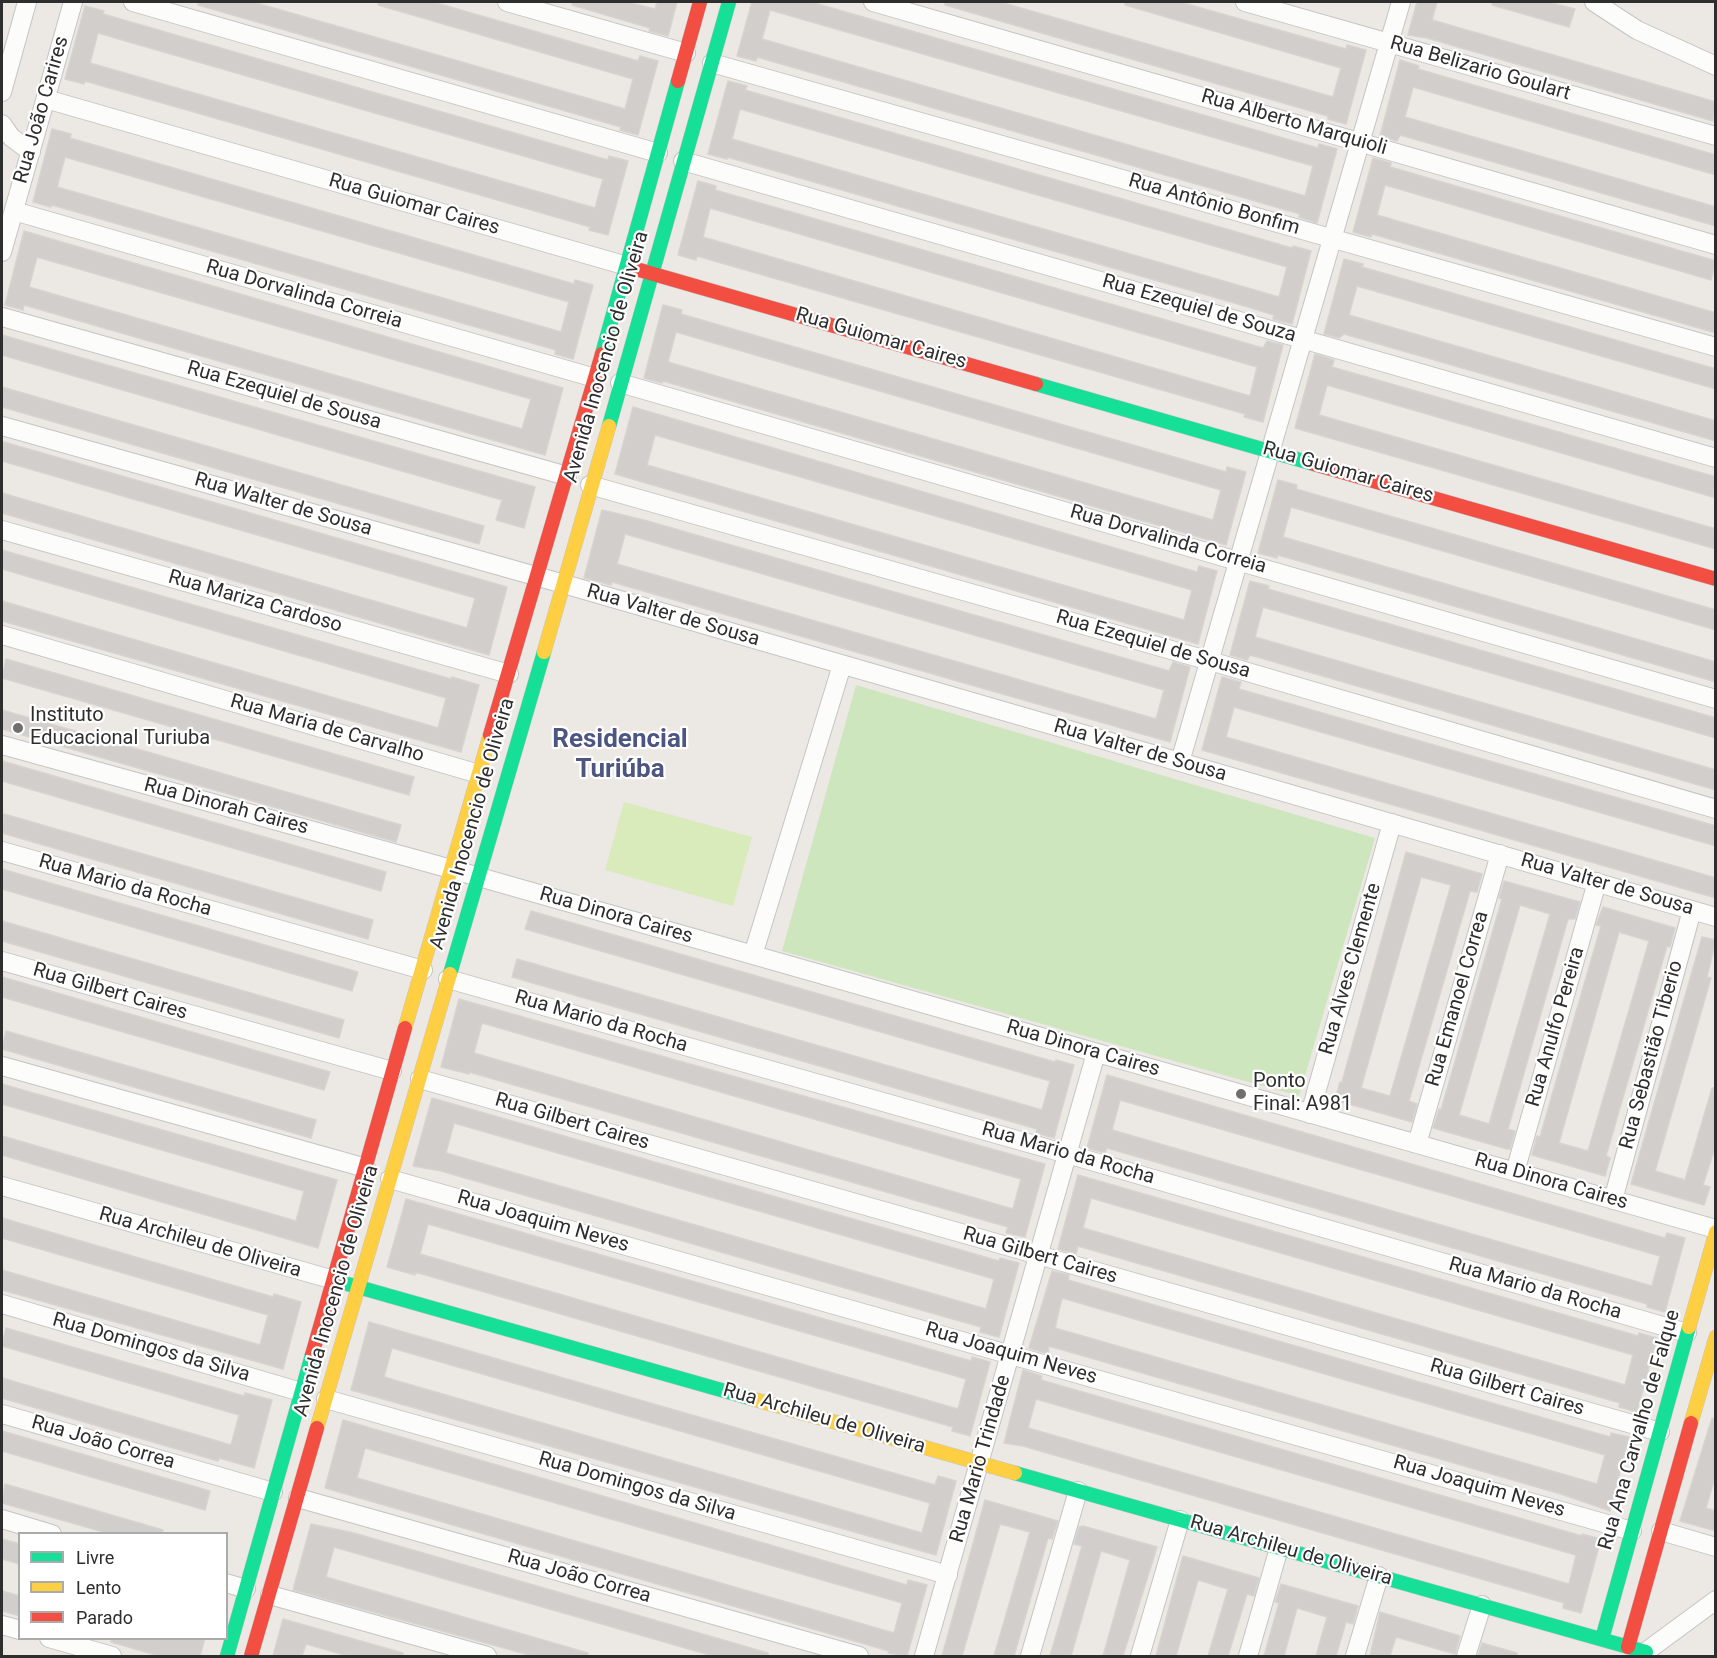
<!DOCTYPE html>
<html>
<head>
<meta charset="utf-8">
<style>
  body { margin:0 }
  #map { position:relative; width:1717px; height:1658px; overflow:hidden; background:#ece8e4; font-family:Roboto,sans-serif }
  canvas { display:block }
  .frame { position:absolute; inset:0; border:3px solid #2e2e2e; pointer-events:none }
  .legend { position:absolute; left:18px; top:1532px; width:210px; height:108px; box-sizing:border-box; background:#fff; border:2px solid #ababab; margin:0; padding:8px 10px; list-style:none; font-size:18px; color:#2e2e2e }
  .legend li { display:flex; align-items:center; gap:12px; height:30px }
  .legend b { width:30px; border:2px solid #ababab }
</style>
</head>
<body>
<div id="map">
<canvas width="1717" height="1658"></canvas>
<div class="frame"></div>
<ul class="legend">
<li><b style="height:8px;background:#16e098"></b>Livre</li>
<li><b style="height:8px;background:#ffcf43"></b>Lento</li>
<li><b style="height:8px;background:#f24e42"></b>Parado</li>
</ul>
</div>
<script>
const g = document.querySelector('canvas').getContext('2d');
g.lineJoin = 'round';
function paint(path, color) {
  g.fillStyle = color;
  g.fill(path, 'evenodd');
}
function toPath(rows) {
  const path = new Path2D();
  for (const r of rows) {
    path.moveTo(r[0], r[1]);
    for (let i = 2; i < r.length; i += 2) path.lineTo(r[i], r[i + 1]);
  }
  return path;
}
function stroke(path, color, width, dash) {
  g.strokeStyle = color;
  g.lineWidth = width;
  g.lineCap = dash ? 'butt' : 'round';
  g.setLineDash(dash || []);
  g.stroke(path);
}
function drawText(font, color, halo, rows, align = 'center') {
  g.font = font + ' Roboto,sans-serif';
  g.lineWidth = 4.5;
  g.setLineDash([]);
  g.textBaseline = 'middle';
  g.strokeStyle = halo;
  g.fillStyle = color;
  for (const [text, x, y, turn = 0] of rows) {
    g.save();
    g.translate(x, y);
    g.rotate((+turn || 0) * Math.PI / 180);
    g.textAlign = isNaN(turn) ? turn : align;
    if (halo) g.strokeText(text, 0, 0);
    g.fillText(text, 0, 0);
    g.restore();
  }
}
paint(toPath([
  [856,685,1375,838,1299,1096,782,951]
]), '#cee6be');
paint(toPath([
  [624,802,752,837,733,906,605,870]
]), '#d9eabb');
const building = toPath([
  [198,2,253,2,625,109,633,79,378,5,378,2,433,2,638,61,640,56,658,61,638,135,620,130,621,127,198,5,198,2],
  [572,2,627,2,655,9,657,2,677,2,668,36,649,31,650,28,572,5,572,2],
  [752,2,811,2,1318,148,1319,144,1337,149,1317,223,1299,217,1300,214,757,57,756,61,737,56,752,2],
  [770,10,1313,166,1305,196,762,39,770,10],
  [945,2,1000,2,1333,97,1341,68,1125,5,1125,2,1180,2,1346,49,1347,45,1366,50,1346,124,1328,119,1328,116,945,5,945,2],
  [1417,2,1437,2,1432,20,1716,102,1713,121,1427,38,1408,35,1417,2],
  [1493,2,1548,2,1575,9,1569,27,1492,5,1493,2],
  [85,6,104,11,103,14,608,160,609,156,628,161,608,235,589,230,590,227,194,112,85,81,84,84,65,79,85,6],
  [98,33,603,179,595,208,90,63,98,33],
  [1400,60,1419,66,1418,69,1716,155,1716,175,1413,87,1405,117,1716,207,1716,226,1400,135,1397,141,1380,136,1400,60],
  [728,81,747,86,745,90,1292,248,1293,246,1311,251,1292,324,1273,319,1274,315,1238,304,727,157,727,159,708,154,728,81],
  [740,109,1287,267,1279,297,732,139,740,109],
  [52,129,71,134,70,138,574,284,575,280,593,285,573,359,555,354,556,350,52,205,51,207,33,202,52,129],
  [65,157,569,302,561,332,57,187,65,157],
  [1373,158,1391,163,1390,167,1716,261,1711,280,1385,185,1377,215,1716,313,1716,333,1372,234,1371,237,1353,232,1373,158],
  [698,181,716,186,715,190,1263,348,1267,341,1283,345,1263,422,1244,417,1245,414,697,256,696,260,678,255,698,181],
  [710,208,1257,367,1250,396,703,237,710,208],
  [24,231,563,388,545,455,24,305,23,310,5,305,24,231],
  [37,257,531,399,522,429,29,287,37,257],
  [1344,259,1363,264,1362,267,1716,369,1716,389,1357,286,1349,315,1716,421,1716,441,1344,334,1339,338,1324,334,1344,259],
  [663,305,682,310,681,314,1226,472,1227,467,1246,472,1226,545,663,381,662,383,644,378,663,305],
  [676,332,1221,490,1213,520,668,362,676,332],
  [2,335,535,487,524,528,496,520,502,500,2,355,2,335],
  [1315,354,1334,360,1332,367,1716,477,1713,497,1327,385,1319,415,1716,529,1716,549,1295,428,1315,354],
  [2,387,484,526,479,544,2,407,2,387],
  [633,407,1197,572,1199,566,1217,571,1198,644,615,474,633,407],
  [655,435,1192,590,1184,620,647,465,655,435],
  [4,442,507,587,489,655,2,513,2,493,467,628,475,598,2,461,4,442],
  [1278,480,1297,485,1296,489,1716,610,1716,630,1291,507,1283,537,1716,662,1716,682,1278,555,1277,558,1258,553,1278,480],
  [602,510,644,520,1169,671,1173,662,1190,667,1170,742,612,582,611,585,584,578,602,510],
  [625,534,1164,690,1156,719,617,564,625,534],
  [2,550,451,679,452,677,479,685,461,752,2,621,2,601,438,728,446,698,2,569,2,550],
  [1250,581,1269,586,1268,589,1716,718,1716,738,1263,607,1255,637,1716,770,1716,790,1250,655,1247,660,1230,655,1250,581],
  [6,659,414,777,409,795,2,678,6,659],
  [1222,677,1241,682,1239,689,1716,826,1716,846,1234,707,1226,737,1716,878,1716,898,1202,750,1222,677],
  [2,710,401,825,396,842,2,729,2,710],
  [2,761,386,872,381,891,2,781,2,761],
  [4,814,373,920,368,939,2,833,4,814],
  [1406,852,1482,874,1477,892,1470,891,1409,1101,1417,1104,1412,1122,1335,1100,1340,1082,1342,1082,1406,852],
  [1421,877,1451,885,1390,1096,1361,1088,1421,877],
  [2,869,358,972,352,991,2,889,2,869],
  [1504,881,1580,902,1575,919,1568,919,1508,1129,1515,1131,1510,1149,1507,1149,1433,1128,1439,1109,1441,1110,1502,899,1499,898,1504,881],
  [1520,905,1550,914,1489,1124,1459,1115,1520,905],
  [1603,907,1675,928,1670,947,1667,946,1606,1156,1610,1158,1605,1176,1532,1155,1537,1136,1540,1137,1561,1064,1601,926,1596,925,1603,907],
  [1619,932,1649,941,1588,1151,1559,1143,1619,932],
  [531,911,1055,1062,1056,1060,1074,1065,1054,1138,1036,1133,1037,1129,512,977,517,959,1042,1110,1050,1081,525,929,531,911],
  [2,921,344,1020,339,1038,2,941,2,921],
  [1702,937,1716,940,1707,977,1711,978,1655,1171,1685,1180,1712,1088,1716,1088,1716,1145,1703,1185,1710,1187,1704,1205,1631,1184,1702,937],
  [2,977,330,1072,324,1090,2,997,2,977],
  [459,999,1045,1164,1025,1237,1006,1233,1008,1227,469,1072,469,1074,441,1067,459,999],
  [482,1023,1021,1179,1013,1209,474,1053,482,1023],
  [6,1031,316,1120,311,1138,2,1049,6,1031],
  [1107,1075,1665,1238,1667,1233,1685,1238,1665,1312,1647,1307,1647,1304,1107,1148,1105,1153,1087,1148,1107,1075],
  [1120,1100,1660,1256,1652,1286,1112,1130,1120,1100],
  [2,1084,337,1180,318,1248,2,1155,2,1136,296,1221,304,1191,2,1104,2,1084],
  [432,1098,999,1261,1000,1258,1019,1263,999,1337,980,1332,981,1327,928,1312,441,1171,413,1166,432,1098],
  [454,1123,994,1279,986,1309,446,1153,454,1123],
  [1078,1175,1638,1336,1639,1333,1657,1338,1637,1412,1619,1407,1620,1403,1078,1246,1076,1254,1058,1249,1078,1175],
  [1091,1198,1633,1355,1625,1385,1083,1228,1091,1198],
  [406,1199,971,1361,972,1357,990,1362,970,1436,952,1431,953,1427,415,1272,415,1275,387,1267,406,1199],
  [428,1224,966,1379,958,1409,420,1254,428,1224],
  [2,1218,273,1297,274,1294,301,1302,283,1369,2,1290,2,1270,260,1345,268,1315,2,1238,2,1218],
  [1052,1271,1069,1275,1068,1280,1575,1427,1610,1437,1611,1433,1629,1437,1610,1511,1561,1494,1049,1346,1048,1354,1029,1348,1052,1271],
  [1062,1298,1605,1455,1597,1484,1055,1328,1062,1298],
  [369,1322,935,1485,938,1476,956,1481,936,1555,351,1390,369,1322],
  [392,1348,930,1503,922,1533,384,1377,392,1348],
  [6,1328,244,1396,245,1393,272,1400,254,1468,219,1458,218,1461,2,1398,2,1378,231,1445,239,1415,2,1346,6,1328],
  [1023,1370,1042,1376,1041,1380,1582,1536,1582,1534,1601,1539,1581,1613,1563,1608,1564,1603,1023,1446,1004,1443,1023,1370],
  [1036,1399,1576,1555,1569,1584,1028,1428,1036,1399],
  [1712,1418,1716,1419,1716,1474,1706,1508,1716,1511,1716,1531,1680,1521,1712,1418],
  [343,1420,907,1585,908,1580,927,1585,907,1656,888,1653,889,1651,325,1488,343,1420],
  [365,1448,902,1603,894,1633,357,1478,365,1448],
  [2,1431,210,1491,205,1510,2,1451,2,1431],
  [5,1484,163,1530,162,1533,107,1533,2,1503,5,1484],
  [985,1500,1058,1521,1052,1539,1048,1538,1014,1656,994,1656,1030,1532,1000,1524,962,1656,942,1656,985,1500],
  [311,1524,354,1533,768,1653,768,1656,713,1656,334,1547,326,1577,588,1653,588,1656,533,1656,293,1590,311,1524],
  [1083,1526,1157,1547,1123,1656,1103,1656,1130,1560,1101,1551,1071,1656,1050,1656,1082,1546,1074,1544,1079,1527,1083,1526],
  [2,1539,20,1544,20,1564,2,1559,2,1539],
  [1183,1556,1259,1578,1254,1596,1247,1594,1228,1656,1208,1656,1228,1589,1198,1580,1176,1656,1156,1656,1183,1556],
  [1281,1584,1358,1606,1353,1624,1346,1622,1336,1656,1316,1656,1327,1617,1297,1608,1284,1656,1264,1656,1279,1603,1275,1602,1281,1584],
  [2,1591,20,1596,20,1616,2,1611,2,1591],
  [1380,1612,1460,1636,1455,1654,1396,1637,1390,1656,1370,1656,1380,1612],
  [283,1619,403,1653,403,1656,348,1656,306,1644,302,1656,273,1656,283,1619],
  [111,1638,205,1638,200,1656,159,1656,111,1642,111,1638],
  [1482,1643,1517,1653,1517,1656,1478,1656,1482,1643]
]);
paint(building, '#d1cecb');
stroke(building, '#d7d4d0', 1.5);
const street = toPath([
  [133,2,658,153],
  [507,2,686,53],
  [873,2,1716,245],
  [1245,2,1716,136],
  [1594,2,1637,30,1716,66],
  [712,63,1716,347],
  [2,92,27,2],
  [46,99,627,266],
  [2,124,11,137,31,152],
  [683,161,1716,458],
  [14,211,595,378],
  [2,252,73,2],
  [2,317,567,476],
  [620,383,1716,699],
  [2,426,564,584,1716,917],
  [590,485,1210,661,1716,809],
  [2,530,509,674],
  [2,635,479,774],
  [2,745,451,869,1716,1229],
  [1180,762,1401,2],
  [2,851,423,970],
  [753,955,842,665],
  [2,961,392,1071],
  [448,979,1067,1154,1687,1333],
  [2,1066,366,1168],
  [420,1079,1660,1432],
  [1310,1114,1392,823],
  [1417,1144,1500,854],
  [1515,1172,1597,882],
  [390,1179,1632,1531],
  [2,1186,334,1280],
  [1613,1200,1692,910],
  [2,1304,301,1392],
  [326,1399,948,1575],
  [2,1414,273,1492],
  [298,1498,859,1656],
  [2,1519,52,1534],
  [1661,1531,1716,1547],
  [226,1583,246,1589],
  [270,1595,487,1656],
  [2,1625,20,1630],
  [49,1638,112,1656],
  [924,1656,1096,1053],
  [1030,1656,1078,1491],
  [1140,1656,1180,1520],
  [1248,1656,1279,1548],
  [1355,1656,1379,1576],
  [1466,1656,1482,1605],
  [1640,1656,1716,1600]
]);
const fast = toPath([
  [602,354,678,81],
  [1036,384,1314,464],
  [609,426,729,2],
  [450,974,544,652],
  [344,1283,753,1399],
  [1015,1473,1646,1652],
  [1602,1639,1689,1327],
  [227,1656,312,1355]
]);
const slow = toPath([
  [544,652,609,426],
  [405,1028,490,735],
  [1689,1327,1716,1232],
  [753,1399,1015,1473],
  [1691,1423,1716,1337],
  [317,1428,450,974]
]);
const jam = toPath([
  [678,81,700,2],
  [636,269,1036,384],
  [1314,464,1716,579],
  [490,735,602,354],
  [312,1355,405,1028],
  [1628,1647,1691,1423],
  [251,1656,317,1428]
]);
stroke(street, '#c5c4c5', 20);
stroke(fast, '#c5c4c5', 15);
stroke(slow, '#c5c4c5', 15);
stroke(jam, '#c5c4c5', 15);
stroke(street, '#fcfcfb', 18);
stroke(fast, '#16e098', 14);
stroke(slow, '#ffcf43', 14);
stroke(jam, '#f24e42', 14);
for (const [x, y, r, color] of [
  [18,728,6,"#706f6e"],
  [1241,1094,6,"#706f6e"]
]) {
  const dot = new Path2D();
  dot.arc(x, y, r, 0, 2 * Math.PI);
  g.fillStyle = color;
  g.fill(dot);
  stroke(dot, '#fff', 2);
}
drawText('20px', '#2e2e2e', '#fff', [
  ["Rua Belizario Goulart",1480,69,16],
  ["Rua João Carires",42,110,-74],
  ["Rua Alberto Marquioli",1294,123,16],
  ["Rua Guiomar Caires",414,205,16],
  ["Rua Antônio Bonfim",1214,205,16],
  ["Rua Dorvalinda Correia",304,295,16],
  ["Rua Ezequiel de Souza",1199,309,16],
  ["Rua Guiomar Caires",881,339,16],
  ["Avenida Inocencio de Oliveira",607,357,-74],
  ["Rua Ezequiel de Sousa",284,396,16],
  ["Rua Guiomar Caires",1348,473,16],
  ["Rua Walter de Sousa",283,505,16],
  ["Rua Dorvalinda Correia",1168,540,16],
  ["Rua Mariza Cardoso",255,602,16],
  ["Rua Valter de Sousa",673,616,16],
  ["Rua Ezequiel de Sousa",1153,645,16],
  ["Rua Maria de Carvalho",327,729,16],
  ["Rua Valter de Sousa",1140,751,16],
  ["Rua Dinorah Caires",226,807,15],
  ["Avenida Inocencio de Oliveira",473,824,-74],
  ["Rua Valter de Sousa",1607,885,16],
  ["Rua Mario da Rocha",125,886,16],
  ["Rua Dinora Caires",616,916,16],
  ["Rua Alves Clemente",1351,969,-74],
  ["Rua Gilbert Caires",110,992,16],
  ["Rua Emanoel Correa",1458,999,-74],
  ["Rua Mario da Rocha",601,1022,16],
  ["Rua Anulfo Pereira",1556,1027,-74],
  ["Rua Dinora Caires",1083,1049,16],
  ["Rua Sebastião Tiberio",1652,1055,-75],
  ["Rua Gilbert Caires",572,1122,16],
  ["Rua Mario da Rocha",1068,1154,16],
  ["Rua Dinora Caires",1551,1182,16],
  ["Rua Joaquim Neves",543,1222,16],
  ["Rua Archileu de Oliveira",200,1243,16],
  ["Rua Gilbert Caires",1040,1256,16],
  ["Rua Mario da Rocha",1535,1289,16],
  ["Avenida Inocencio de Oliveira",337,1291,-74],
  ["Rua Domingos da Silva",151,1348,16],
  ["Rua Joaquim Neves",1011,1354,16],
  ["Rua Gilbert Caires",1507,1388,16],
  ["Rua Archileu de Oliveira",824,1419,16],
  ["Rua Ana Carvalho de Falque",1640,1430,-74],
  ["Rua João Correa",103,1443,16],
  ["Rua Mario Trindade",981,1459,-74],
  ["Rua Domingos da Silva",637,1487,16],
  ["Rua Joaquim Neves",1479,1487,16],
  ["Rua Archileu de Oliveira",1291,1551,16],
  ["Rua João Correa",579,1577,16]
]);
drawText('20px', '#2e2e2e', '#fff', [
  ["Instituto",30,716],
  ["Educacional Turiuba",30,739],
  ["Ponto",1253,1082],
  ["Final: A981",1253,1105]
], 'left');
drawText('bold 26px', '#4d5680', '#fff', [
  ["Residencial",620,740],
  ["Turiúba",620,770]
]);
</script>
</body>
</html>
